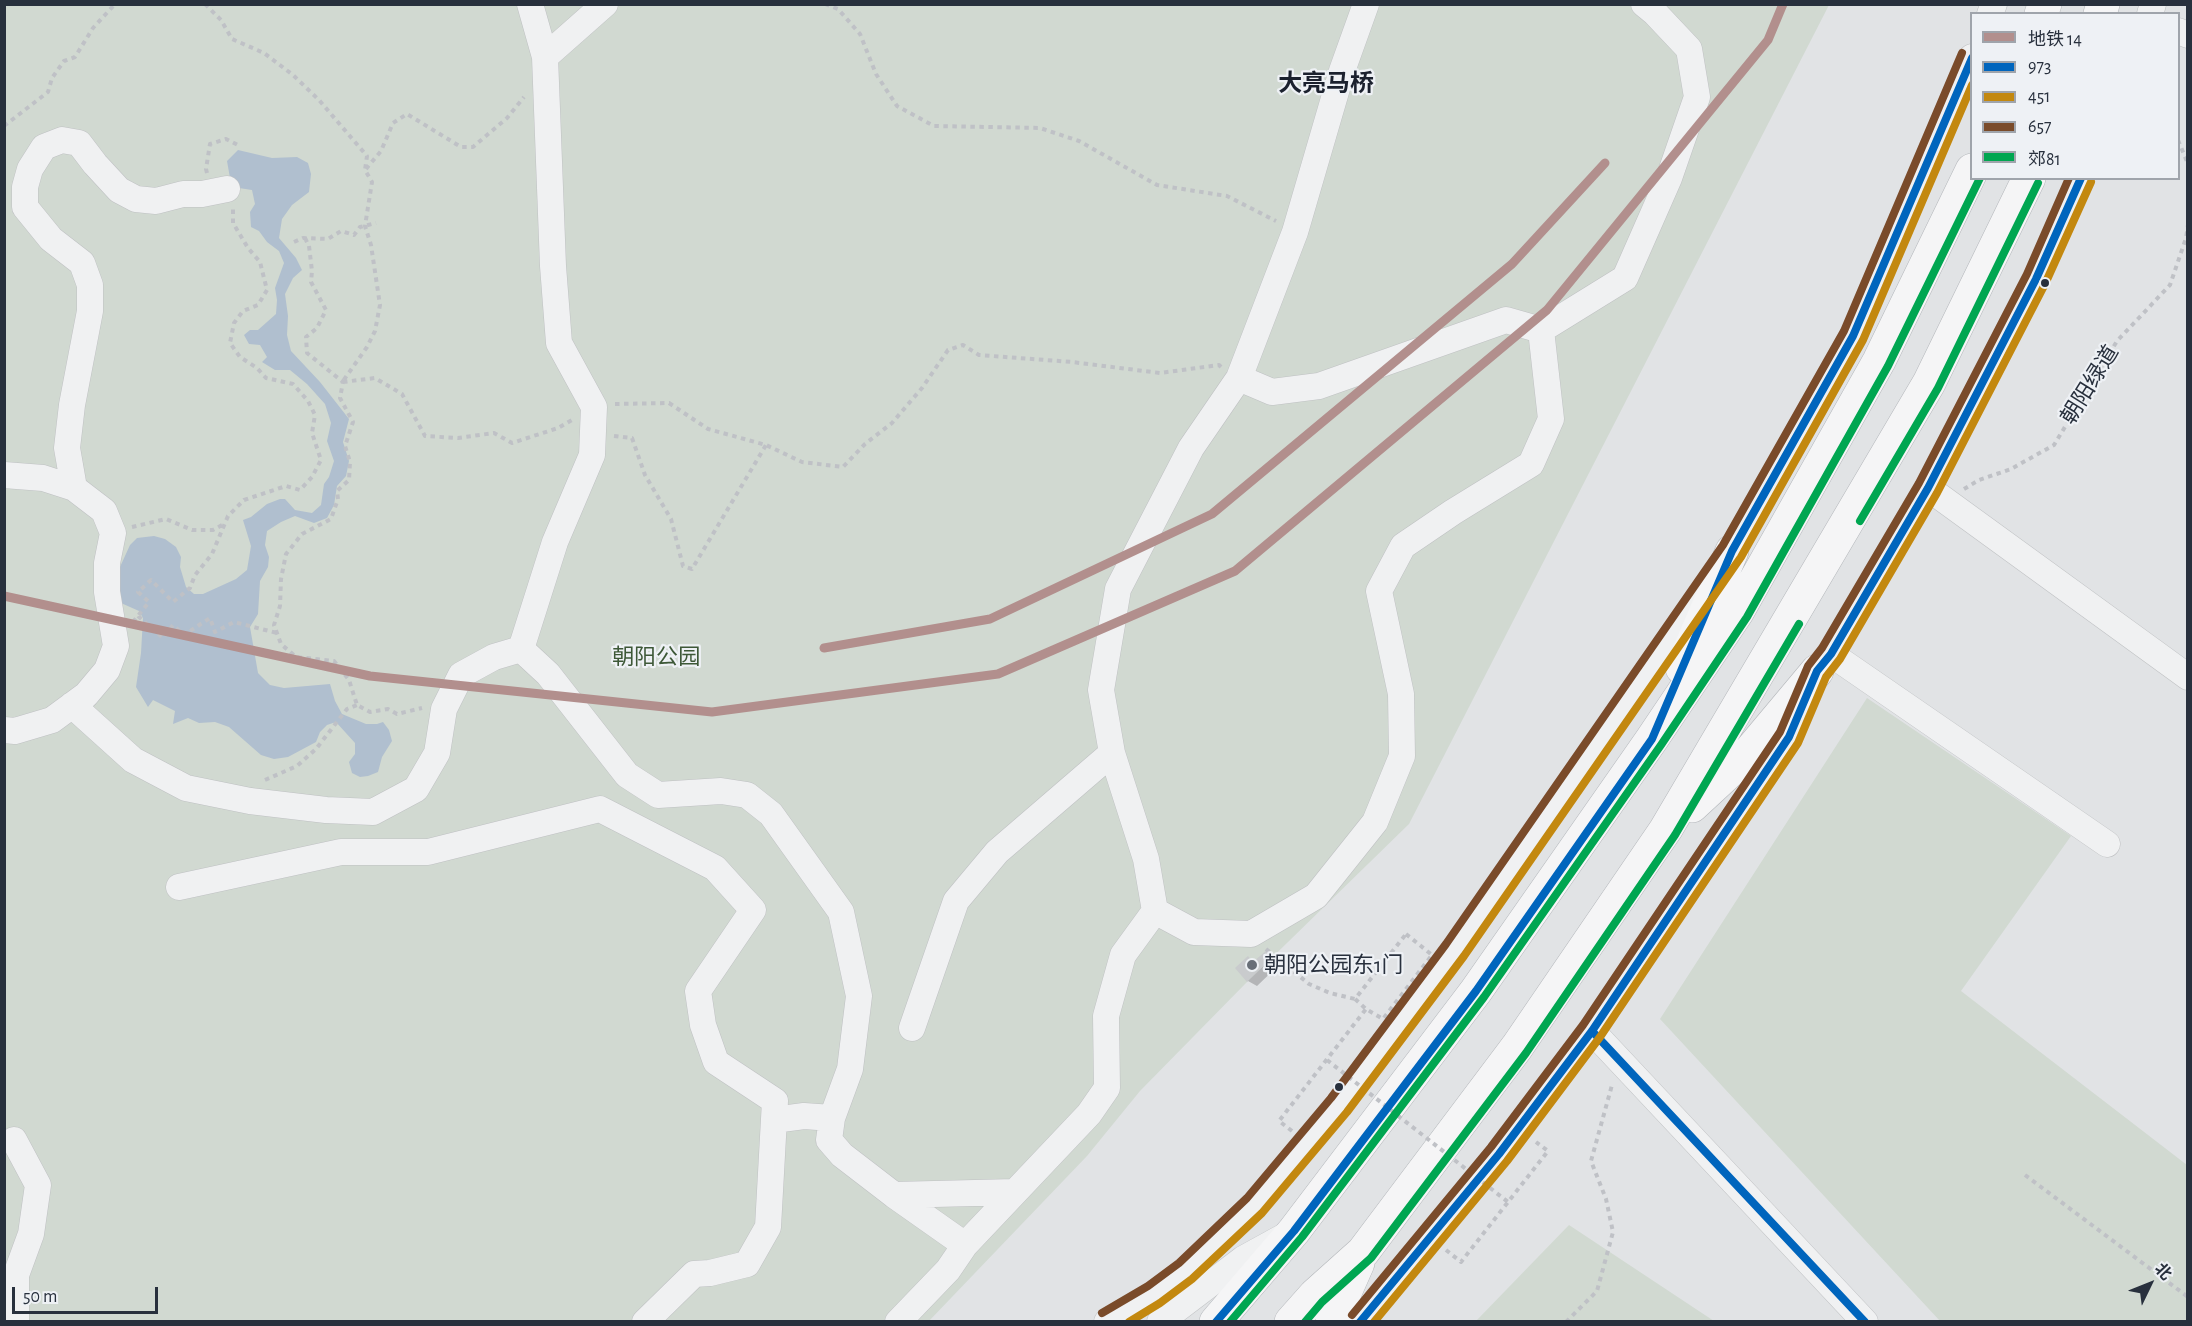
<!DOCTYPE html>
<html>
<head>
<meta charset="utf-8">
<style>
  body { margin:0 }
  #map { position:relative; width:2192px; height:1326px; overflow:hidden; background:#e1e3e5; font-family:"Alegreya Sans","Noto Sans SC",sans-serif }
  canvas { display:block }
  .frame { position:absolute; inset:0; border:6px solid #28303d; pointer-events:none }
  .legend { position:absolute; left:1970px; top:12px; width:210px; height:168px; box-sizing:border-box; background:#eef1f5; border:2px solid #9fa4ab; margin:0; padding:8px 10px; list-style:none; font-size:18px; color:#28303d }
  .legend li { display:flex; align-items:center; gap:12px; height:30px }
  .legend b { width:30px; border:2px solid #9fa4ab }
  .north { position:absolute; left:2120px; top:1254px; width:60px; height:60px; -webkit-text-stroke:4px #eef1f5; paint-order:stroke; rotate:47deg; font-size:16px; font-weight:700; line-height:24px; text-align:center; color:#28303d }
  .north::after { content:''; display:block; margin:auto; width:21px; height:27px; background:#28303d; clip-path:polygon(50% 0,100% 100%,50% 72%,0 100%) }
  .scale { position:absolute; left:12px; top:1287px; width:146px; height:27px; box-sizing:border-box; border:3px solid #28303d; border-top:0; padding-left:8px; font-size:18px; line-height:21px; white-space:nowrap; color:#28303d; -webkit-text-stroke:4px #eef1f5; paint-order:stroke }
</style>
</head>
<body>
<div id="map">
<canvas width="2192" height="1326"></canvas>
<div class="frame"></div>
<ul class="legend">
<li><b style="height:8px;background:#b28f8d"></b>地铁 14</li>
<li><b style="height:8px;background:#0065bd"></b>973</li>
<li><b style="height:8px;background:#c3880f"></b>451</li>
<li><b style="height:8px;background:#7a4b2a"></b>657</li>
<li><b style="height:8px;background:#00a651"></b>郊81</li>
</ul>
<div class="north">北</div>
<div class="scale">50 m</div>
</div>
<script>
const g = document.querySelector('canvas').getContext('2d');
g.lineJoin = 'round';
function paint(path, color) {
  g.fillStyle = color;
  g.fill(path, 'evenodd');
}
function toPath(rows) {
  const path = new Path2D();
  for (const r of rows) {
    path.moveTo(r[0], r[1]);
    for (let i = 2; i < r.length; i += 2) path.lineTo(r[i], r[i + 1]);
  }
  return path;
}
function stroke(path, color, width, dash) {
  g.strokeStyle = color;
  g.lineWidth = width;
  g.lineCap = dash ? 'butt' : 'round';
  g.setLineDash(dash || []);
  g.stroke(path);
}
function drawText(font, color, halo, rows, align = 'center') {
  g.font = font + ' "Alegreya Sans","Noto Sans SC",sans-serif';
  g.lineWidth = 4.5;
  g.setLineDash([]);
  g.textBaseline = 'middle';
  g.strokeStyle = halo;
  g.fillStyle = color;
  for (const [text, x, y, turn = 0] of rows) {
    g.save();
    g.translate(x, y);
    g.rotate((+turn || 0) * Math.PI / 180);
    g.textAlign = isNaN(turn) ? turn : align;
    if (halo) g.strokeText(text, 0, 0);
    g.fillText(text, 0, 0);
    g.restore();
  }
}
paint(toPath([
  [5,5,1829,5,1409,824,1247,982,1140,1091,1087,1156,929,1321,5,1322],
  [1867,698,2071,836,1961,991,2187,1165,2187,1321,1940,1321,1660,1019],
  [1569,1225,1714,1321,1476,1321]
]), '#d1d9d1');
paint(toPath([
  [238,150,272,158,297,157,308,163,311,174,309,192,292,205,282,219,279,238,296,258,302,270,293,278,285,294,288,316,287,335,291,351,320,382,349,419,343,442,349,461,346,476,337,486,334,505,327,518,314,523,295,516,281,522,267,531,265,545,269,557,268,567,260,581,258,614,250,627,258,673,270,685,284,688,330,684,335,701,342,714,366,724,377,724,383,722,389,730,392,741,382,757,378,772,368,776,360,777,352,773,349,762,355,754,355,743,336,722,327,725,320,732,316,742,288,757,274,759,261,755,229,727,215,722,199,723,188,718,173,724,175,711,153,700,148,707,136,687,141,653,143,618,139,611,121,603,115,578,130,545,137,538,154,536,165,539,176,547,181,557,180,567,186,587,194,594,203,594,236,579,247,570,251,546,243,520,251,517,267,504,280,499,285,499,295,510,312,513,321,505,324,484,329,477,334,461,327,441,331,423,325,404,307,384,290,370,275,370,262,362,267,357,260,345,249,344,244,335,250,330,258,330,276,314,277,300,275,288,284,263,279,251,267,242,259,231,251,227,250,212,255,204,252,190,239,188,230,178,227,161]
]), '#b0bfcf');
paint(toPath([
  [1267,952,1281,963,1257,986,1248,981,1237,968,1248,958,1255,962]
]), '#0003');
paint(toPath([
  [1267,950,1273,957,1247,982,1235,968,1248,956,1253,962]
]), '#c9cbcd');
const minor = toPath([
  [530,4,545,57],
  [605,4,545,57,553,266,559,343,594,407,592,455,555,542,521,649,548,674,627,775,658,795,721,791,747,795,771,814,841,912,859,996,850,1069,832,1118,829,1140,842,1155,894,1195,965,1245],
  [1990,14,1994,4],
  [2150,14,2153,4],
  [2178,31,2188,35],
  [1239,378,1272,392,1319,386,1506,320,1541,330],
  [4,475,43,478,74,488,104,511,113,533,107,563,107,592,116,646,107,670,86,695,52,720,15,731,4,730],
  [74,488,67,448,72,405,90,311,90,285,82,263,51,239,25,207,25,187,30,169,44,147,62,140,79,143,95,164,119,190,136,199,156,201,183,194,202,194,227,189],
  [1928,488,2188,677],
  [1831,654,2107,844],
  [72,705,133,760,186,788,250,801,326,810,373,812,416,789,437,753,444,709,461,675,494,657,521,649],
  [179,887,341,852,428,852,600,809,715,868,753,910,698,991,703,1025,716,1062,775,1101,768,1227,747,1264,710,1273,694,1274,645,1322],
  [1155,911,1194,932,1251,934,1316,896,1375,822,1402,756,1401,694,1379,591,1403,546,1453,512,1531,464,1551,419,1541,330,1625,278,1669,178,1697,97,1689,49,1655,13,1644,4],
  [912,1028,956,901,997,852,1112,753],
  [1592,1031,1865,1322],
  [774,1120,804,1116,832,1118],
  [14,1140,38,1185,31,1234,16,1275,16,1322],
  [894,1195,1015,1192],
  [898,1322,948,1270,965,1245,1089,1114,1107,1088,1106,1016,1123,955,1155,911,1146,859,1112,753,1101,690,1118,589,1191,448,1239,378,1295,232,1342,71,1366,4],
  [1107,1322,1154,1295,1186,1271,1255,1205,1339,1105,1455,950,1732,551,1853,336,1972,57],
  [1160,1322,1243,1259,1283,1237],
  [1360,1322,1499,1154,1592,1031,1789,737,1817,671,1831,654,1928,488,2036,279,2081,178]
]);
const highway = toPath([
  [2041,14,2045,4],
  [2100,14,2103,4],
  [1682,668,1732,551],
  [1692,806,1745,757,1817,671],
  [1216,1322,1294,1231,1476,991,1652,739,1738,611,1879,361,1972,170],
  [1291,1322,1315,1295,1363,1252,1517,1047,1666,829,1929,383,2029,178],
  [1332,1322,1358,1263]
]);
stroke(minor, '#bfc1c3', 27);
stroke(highway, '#b3b6ba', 34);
stroke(toPath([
  [205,4,221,20,232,39,264,53,293,75,319,100,367,156,365,170,372,182,365,226,371,245,380,305,375,331,367,347,343,381],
  [825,4,838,9,860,34,876,74,897,106,934,126,1040,128,1079,141,1157,185,1227,196,1276,221],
  [4,126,48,92,52,78,64,61,75,57,93,28,115,4],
  [2178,140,2188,164],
  [366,169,381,151,393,123,407,114,461,147,473,147,507,118,524,97],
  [207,173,206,169,210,144,226,139,240,146],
  [305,238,309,246,312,271,311,282,326,310,317,328,306,337,307,353,343,382,340,398,353,422,345,446,350,462,349,480,337,491,338,499,331,519,302,534,286,554,281,579,280,606,274,625,281,644,296,657,334,661,349,680,357,705,370,712,388,709,397,714,422,708],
  [294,242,303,238,328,239,341,231,354,235,360,227,376,223],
  [343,382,375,378,402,394,425,436,458,438,494,433,512,443,558,428,572,420],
  [615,404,669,403,708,429,766,445,802,462,843,467,865,444,892,423,922,388,948,350,963,345,979,355,1072,362,1160,373,1219,365,1221,367],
  [614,436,632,438,645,475,671,519,683,566,692,569,766,445],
  [1964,489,1979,480,2011,469,2054,445,2117,341,2170,285,2186,238,2188,225],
  [132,527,166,519,192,530,213,530,224,524],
  [138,616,163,638,173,625,184,635,210,618,215,632,234,622,277,633],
  [133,622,149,602,138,592,151,580,173,602,190,588,195,575,212,554,228,516,244,500,286,486,300,490,312,477,321,460,312,433,315,415,308,401,293,384,266,378,257,368,240,357,230,343,234,323,243,311,258,305,267,290,260,262,248,248,233,223,233,209],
  [265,780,297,766,316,749,347,709,357,705],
  [1406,934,1432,955,1383,1019,1366,1009,1355,999,1406,934],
  [1266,949,1309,984,1330,993,1355,999],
  [1292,1131,1279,1121,1366,1009],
  [2025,1175,2188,1297],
  [1446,1250,1461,1262,1548,1151,1536,1142],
  [1566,1322,1597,1291,1613,1232,1606,1199,1591,1161,1612,1085]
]), '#bfc1c6', 4, [4.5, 4.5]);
stroke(minor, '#f0f1f2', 26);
stroke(highway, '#f5f5f6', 33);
stroke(toPath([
  [1327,1060,1508,1202]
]), '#bfc1c6', 4, [4.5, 4.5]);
stroke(toPath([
  [1592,1031,1865,1322],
  [1216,1322,1294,1231,1476,991,1652,739,1732,551,1853,336,1972,58],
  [1360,1322,1499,1154,1592,1031,1789,737,1817,671,1831,654,1928,488,2036,279,2081,178]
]), '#0065bd', 8);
stroke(toPath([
  [1129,1322,1160,1303,1192,1279,1262,1213,1347,1112,1464,956,1741,557,1863,340,1972,85],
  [1374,1322,1507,1161,1600,1037,1798,743,1826,677,1840,659,1937,493,2045,284,2091,182]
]), '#c3880f', 8);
stroke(toPath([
  [1102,1313,1148,1286,1179,1263,1247,1198,1331,1098,1446,944,1723,545,1844,331,1962,53],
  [1352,1315,1491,1147,1583,1025,1780,732,1808,666,1822,648,1919,483,2027,274,2069,178]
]), '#7a4b2a', 8);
stroke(toPath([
  [1860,521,1938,388,2038,183],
  [1230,1322,1302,1237,1484,997,1661,745,1747,617,1888,366,1980,178],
  [1305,1322,1322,1302,1371,1258,1526,1053,1675,835,1799,624]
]), '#00a651', 8);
stroke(toPath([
  [4,596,370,676,712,712,998,674,1235,571,1547,310,1768,40,1783,4],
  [824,648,990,619,1212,514,1512,264,1605,163]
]), '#b28f8d', 9);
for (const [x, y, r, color] of [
  [2045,283,5,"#28303d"],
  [1252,965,6,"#696f78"],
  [1339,1087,5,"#28303d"]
]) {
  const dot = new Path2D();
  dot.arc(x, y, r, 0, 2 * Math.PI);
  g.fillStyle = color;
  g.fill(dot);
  stroke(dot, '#eef1f5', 2);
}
drawText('22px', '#28303d', '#eef1f5', [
  ["朝阳绿道",2090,385,-58]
]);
drawText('22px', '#3d5837', '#eef1f5', [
  ["朝阳公园",656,657]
]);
drawText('22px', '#28303d', '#eef1f5', [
  ["朝阳公园东1门",1264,965]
], 'left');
drawText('bold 24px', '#1b212e', '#eef1f5', [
  ["大亮马桥",1326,84]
]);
</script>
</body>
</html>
